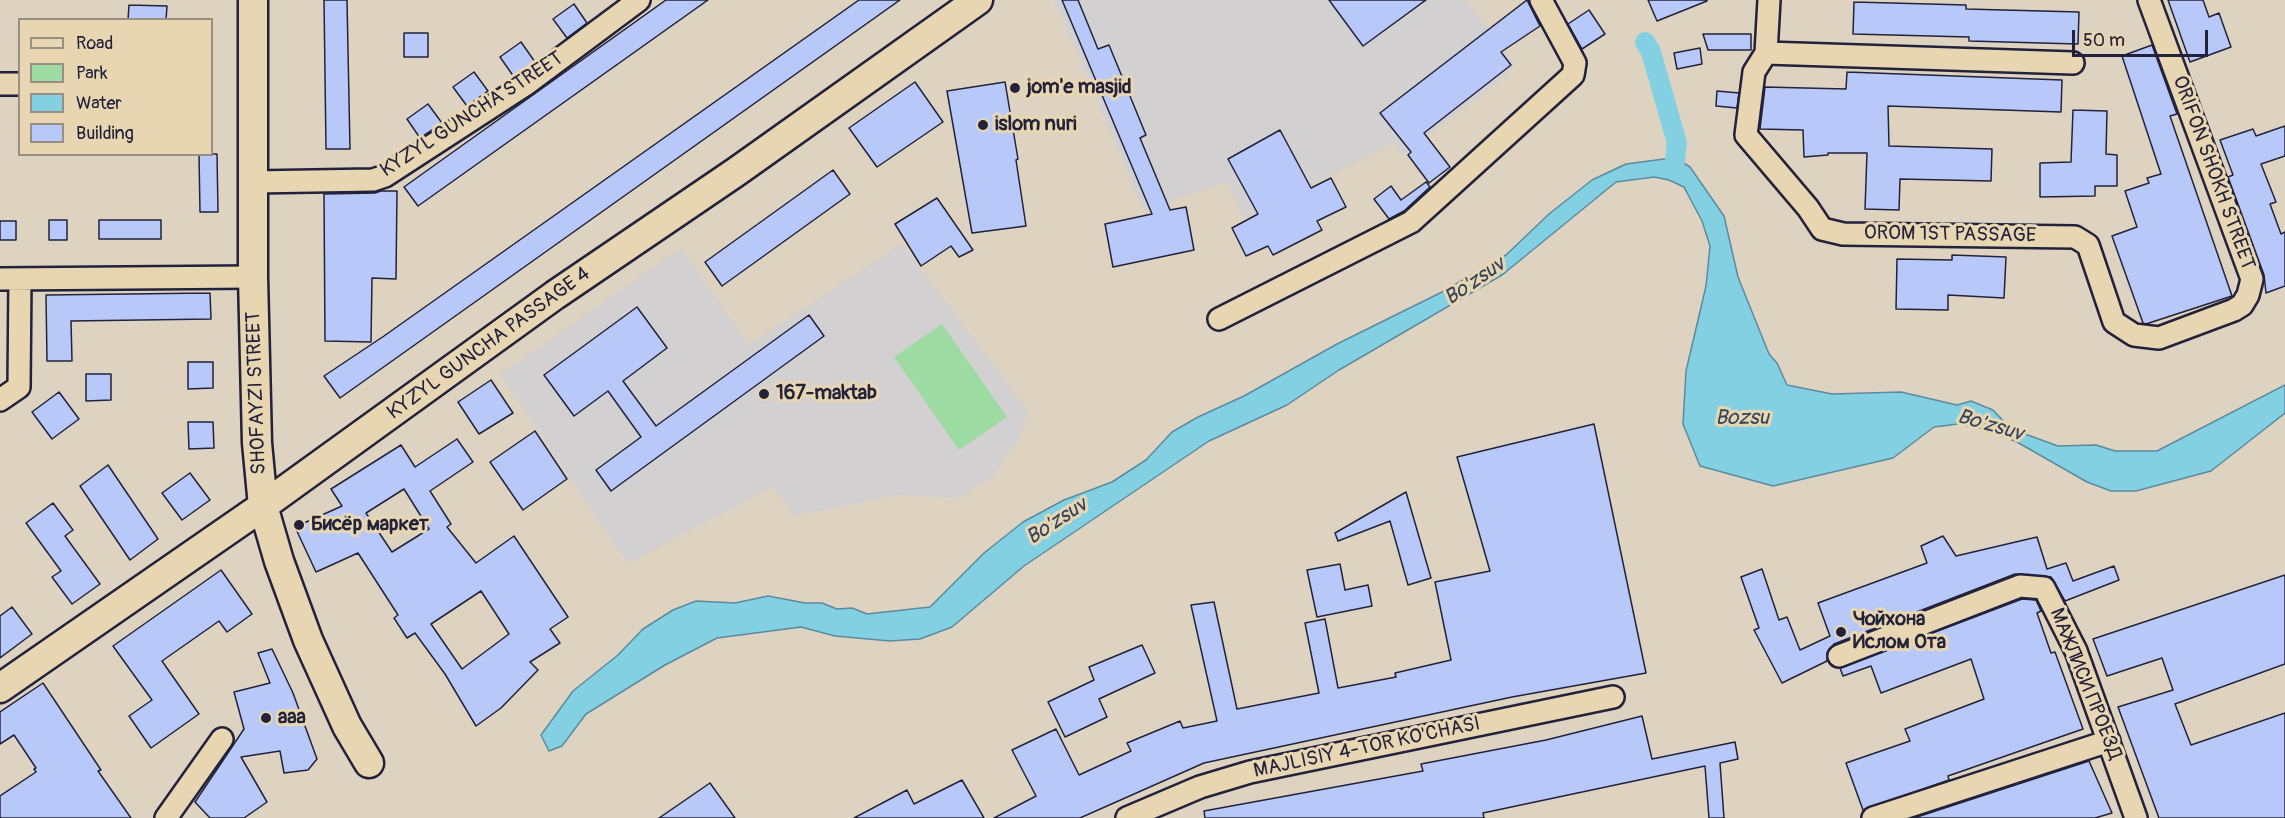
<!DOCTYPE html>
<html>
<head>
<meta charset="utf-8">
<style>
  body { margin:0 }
  #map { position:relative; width:2285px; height:818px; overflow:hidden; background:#ded3c1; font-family:Pangolin,sans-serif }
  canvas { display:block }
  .legend { position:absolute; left:18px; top:18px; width:195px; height:138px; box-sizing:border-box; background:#e8d6b3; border:2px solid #998e83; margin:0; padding:8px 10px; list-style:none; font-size:18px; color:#22223b }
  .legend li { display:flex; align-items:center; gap:12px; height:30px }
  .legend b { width:30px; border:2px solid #998e83 }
  .scale { position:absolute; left:2072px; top:30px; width:136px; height:27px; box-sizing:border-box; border:3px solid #22223b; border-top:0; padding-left:8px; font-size:18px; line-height:21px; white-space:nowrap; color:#22223b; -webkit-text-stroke:4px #e8d6b3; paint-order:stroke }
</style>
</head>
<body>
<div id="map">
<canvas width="2285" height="818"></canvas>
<ul class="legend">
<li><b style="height:8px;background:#e8d6b3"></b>Road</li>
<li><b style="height:16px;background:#9ddba2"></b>Park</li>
<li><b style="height:16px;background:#83d0e2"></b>Water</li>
<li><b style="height:16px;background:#b8c9f9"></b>Building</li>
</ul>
<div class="scale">50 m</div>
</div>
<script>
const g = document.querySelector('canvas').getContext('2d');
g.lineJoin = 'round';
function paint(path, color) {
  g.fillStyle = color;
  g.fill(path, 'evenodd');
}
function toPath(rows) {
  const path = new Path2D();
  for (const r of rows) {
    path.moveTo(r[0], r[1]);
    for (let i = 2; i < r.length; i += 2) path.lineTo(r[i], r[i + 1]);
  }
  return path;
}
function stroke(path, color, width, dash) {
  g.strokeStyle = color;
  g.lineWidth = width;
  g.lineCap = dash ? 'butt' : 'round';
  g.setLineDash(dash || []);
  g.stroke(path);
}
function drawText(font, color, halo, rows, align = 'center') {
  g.font = font + ' Pangolin,sans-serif';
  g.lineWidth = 6;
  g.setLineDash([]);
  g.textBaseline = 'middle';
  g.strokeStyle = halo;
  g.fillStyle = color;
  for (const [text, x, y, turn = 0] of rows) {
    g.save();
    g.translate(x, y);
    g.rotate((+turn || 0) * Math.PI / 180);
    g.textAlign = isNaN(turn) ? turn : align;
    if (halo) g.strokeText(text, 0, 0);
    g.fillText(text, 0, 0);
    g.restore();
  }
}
paint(toPath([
  [1054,0,1466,0,1515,65,1503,78,1401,156,1394,143,1244,219,1228,182,1143,210],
  [902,244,1029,412,1019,438,990,479,957,498,897,495,794,516,774,486,628,563,500,375,681,248,749,345]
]), '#d3d0d2');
paint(toPath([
  [942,324,1007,417,959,450,894,357]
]), '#9ddba2');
const water = toPath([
  [1664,159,1679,160,1690,167,1724,216,1738,277,1769,354,1777,363,1787,385,1832,394,1901,392,1957,405,1971,401,1993,410,2011,429,2058,446,2096,445,2115,451,2157,451,2285,385,2285,413,2211,471,2136,491,2111,491,2087,482,2017,442,1985,429,1958,424,1934,427,1893,458,1773,486,1700,466,1683,424,1686,371,1706,286,1710,246,1702,221,1684,187,1669,180,1654,177,1616,182,1502,275,1339,370,1287,405,1209,441,1024,566,952,627,920,639,890,641,835,636,801,627,717,638,665,665,586,714,562,746,549,751,541,735,573,691,618,655,643,629,673,610,696,601,735,603,768,596,805,603,822,603,837,609,852,608,867,614,930,607,984,553,1023,522,1064,500,1112,482,1146,460,1172,432,1198,417,1244,396,1337,344,1442,292,1506,255,1549,214,1592,180,1626,164,1664,159]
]);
paint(water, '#83d0e2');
stroke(water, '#5c8a9f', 1.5);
stroke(toPath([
  [1645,42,1651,52,1677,143,1674,168]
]), '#83d0e2', 20);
const building = toPath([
  [324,0,347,0,350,149,326,149,324,0],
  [666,0,708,0,418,206,404,187,666,0],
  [859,0,900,0,340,398,324,376,384,336,859,0],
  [1062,0,1078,0,1098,49,1109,45,1146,135,1140,138,1170,210,1186,207,1194,250,1113,267,1105,224,1152,214,1062,0],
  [1329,0,1426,0,1363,46,1329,0],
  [1527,0,1540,26,1501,52,1511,65,1424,133,1450,167,1429,183,1408,155,1411,152,1380,113,1527,0],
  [1648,0,1707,0,1707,1,1657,21,1648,0],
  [2168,0,2203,0,2209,17,2219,13,2231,47,2190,62,2168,0],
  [1854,2,1966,5,1966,9,2079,12,2078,44,1969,41,1969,37,1853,34,1854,2],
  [574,4,587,23,567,38,553,19,574,4],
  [129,5,167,6,166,20,128,20,129,5],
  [1589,10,1605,34,1582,49,1568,24,1589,10],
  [404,33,428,33,428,57,404,57,404,33],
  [1703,34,1751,34,1751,50,1708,50,1703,34],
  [521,42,535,62,514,77,500,57,521,42],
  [2152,45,2177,114,2170,116,2232,296,2146,324,2143,323,2112,236,2137,227,2125,191,2149,183,2147,178,2161,174,2122,56,2152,45],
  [1700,48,1702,64,1677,69,1674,53,1700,48],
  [474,72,488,91,467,106,453,87,474,72],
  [1847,72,2062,80,2061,112,1888,106,1889,146,1992,149,1991,181,1900,179,1899,210,1865,209,1867,153,1828,153,1828,155,1804,157,1803,130,1760,129,1765,87,1846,89,1847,72],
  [915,82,943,122,877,167,849,128,915,82],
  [1005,82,1018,159,1016,160,1026,226,972,233,947,91,1005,82],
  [1717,91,1739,93,1737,108,1716,106,1717,91],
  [428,104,442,123,420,138,407,119,428,104],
  [2073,110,2107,111,2106,154,2117,155,2117,186,2095,186,2095,196,2040,197,2040,163,2071,162,2073,110],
  [2285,126,2285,156,2261,164,2276,202,2270,204,2281,234,2285,232,2285,286,2266,293,2264,275,2228,177,2233,175,2220,140,2253,129,2256,136,2285,126],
  [1280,130,1311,188,1331,178,1346,207,1317,221,1322,230,1273,255,1268,246,1246,256,1232,228,1258,214,1228,159,1280,130],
  [199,154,217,154,218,212,200,212,199,154],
  [833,170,850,194,722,286,705,262,833,170],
  [1426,182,1430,187,1404,211,1389,219,1374,199,1391,186,1401,200,1426,182],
  [381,191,397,191,396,279,372,278,371,342,325,341,324,194,375,193,381,191],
  [937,198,973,250,959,257,951,246,921,266,895,224,937,198],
  [49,220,67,220,67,240,49,240,49,220],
  [99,220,161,220,161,239,99,239,99,220],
  [0,221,16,221,16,240,0,240,0,221],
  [1952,255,2006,257,2004,298,1948,295,1948,310,1896,309,1897,259,1952,260,1952,255],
  [210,293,211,319,71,321,72,361,47,361,46,295,210,293],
  [637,307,667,348,623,381,656,426,809,315,824,336,611,491,596,470,641,437,608,391,574,416,544,375,637,307],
  [188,362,213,362,213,388,188,389,188,362],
  [86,374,111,374,111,400,86,401,86,374],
  [491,380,513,413,479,434,458,402,491,380],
  [59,392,79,419,52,439,32,412,59,392],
  [188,422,213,422,214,448,189,449,188,422],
  [1594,424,1646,673,1512,697,1204,763,1080,818,994,818,1036,796,1012,750,1056,729,1079,775,1131,751,1127,743,1180,721,1183,728,1217,721,1191,605,1214,602,1237,709,1319,693,1305,623,1325,619,1338,688,1396,677,1395,673,1451,660,1435,582,1490,571,1457,457,1594,424],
  [535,431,567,479,523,510,490,462,535,431],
  [457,439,473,462,430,491,451,524,447,527,476,563,514,536,568,617,550,629,560,643,530,662,538,670,501,708,476,726,445,674,415,633,407,638,394,618,398,615,358,553,316,572,295,527,342,506,331,489,401,445,415,467,457,439],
  [404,489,429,529,392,552,366,513,404,489],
  [481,591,509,634,462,669,431,624,481,591],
  [108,465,158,539,130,560,80,486,108,465],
  [190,473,210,500,182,520,162,493,190,473],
  [1406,492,1431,578,1408,585,1390,521,1338,541,1335,533,1406,492],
  [53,503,73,530,65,536,100,584,72,604,52,577,61,571,26,523,53,503],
  [1943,536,1956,556,2037,537,2047,569,2066,563,2073,581,2114,566,2119,580,2065,601,2051,577,2015,574,1834,644,1827,653,1827,661,1782,683,1754,630,1759,628,1741,577,1762,569,1779,620,1787,617,1800,650,1830,636,1818,603,1927,563,1921,546,1943,536],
  [1340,564,1345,590,1368,585,1372,606,1317,617,1307,570,1340,564],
  [221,570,252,614,227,632,219,621,162,661,199,714,151,748,129,716,152,700,113,646,221,570],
  [2285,575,2285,664,2175,704,2191,745,2285,713,2285,818,2159,818,2118,707,2173,690,2162,658,2107,676,2093,639,2285,575],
  [2022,599,2036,600,2041,611,2037,613,2051,653,2055,652,2083,729,1948,776,1949,780,1863,810,1846,763,1910,741,1905,729,1984,699,1971,659,1881,693,1871,666,1843,676,1840,668,2022,599],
  [12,607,32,634,0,658,0,616,12,607],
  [1142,645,1155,673,1099,699,1107,717,1065,737,1048,702,1094,680,1089,667,1142,645],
  [272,649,293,693,317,759,308,770,284,773,280,751,241,757,267,802,244,818,210,818,195,802,244,729,234,692,270,683,258,653,272,649],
  [43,683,101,770,98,771,131,818,0,818,0,796,36,772,34,769,36,768,14,735,0,744,0,712,43,683],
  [1642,716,1652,759,1735,742,1738,759,1720,763,1724,818,1709,818,1705,766,1483,813,1484,818,1205,818,1204,811,1423,771,1421,764,1546,740,1642,716],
  [2089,761,2112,813,2095,818,1914,818,2089,761],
  [962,780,984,818,854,818,907,790,914,804,962,780],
  [710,783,735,818,659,818,710,783]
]);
paint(building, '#b8c9f9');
stroke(building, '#22223b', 1.5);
const street = toPath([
  [1769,0,1766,53,1754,72,1746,135,1808,208,1822,229,1843,234,2075,237,2088,245,2114,322,2134,335,2159,338,2234,310,2242,305,2248,295,2252,279,2149,0],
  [1766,53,2073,63],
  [0,84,20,84],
  [253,182,373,180,385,176,525,85,639,0],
  [0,279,253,277],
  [1219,319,1411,222,1573,75,1575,63,1541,0],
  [0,400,19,387,20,279],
  [1839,656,2020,586,2044,588,2076,651,2136,818],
  [166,818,222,739],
  [1127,818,1200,787,1250,772,1613,697],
  [1873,818,2109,741]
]);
const secondary = toPath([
  [253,0,253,277,257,443,263,506,279,561,308,640,347,726,369,763],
  [0,688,263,506,555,295,736,172,978,0]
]);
stroke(street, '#22223b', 26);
stroke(secondary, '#22223b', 33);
stroke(street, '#e8d6b3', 21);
stroke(secondary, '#e8d6b3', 28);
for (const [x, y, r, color] of [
  [1015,88,6,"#22223b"],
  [983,125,6,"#22223b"],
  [764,394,6,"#22223b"],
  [299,525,6,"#22223b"],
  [1841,632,6,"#22223b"],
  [266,718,6,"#22223b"]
]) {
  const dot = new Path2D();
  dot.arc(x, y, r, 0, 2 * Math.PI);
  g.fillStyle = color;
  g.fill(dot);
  stroke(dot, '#e8d6b3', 2);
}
drawText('bold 20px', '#22223b', '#e8d6b3', [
  ["jom'e masjid",1027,88],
  ["islom nuri",995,125],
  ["167-maktab",776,394],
  ["Бисёр маркет",311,525],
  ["Чойхона",1853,620],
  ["Ислом Ота",1853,643],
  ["ааа",278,718]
], 'left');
drawText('20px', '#22223b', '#e8d6b3', [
  ["KYZYL GUNCHA STREET",472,115,-33],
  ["ORIFON SHOKH STREET",2213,173,70],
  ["OROM 1ST PASSAGE",1950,235,1],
  ["KYZYL GUNCHA PASSAGE 4",489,344,-36],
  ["SHOFAYZI STREET",257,393,-92],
  ["МАЖЛИСИ ПРОЕЗД",2085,684,68],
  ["MAJLISIY 4-TOR KO'CHASI",1367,748,-12]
]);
drawText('italic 21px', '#35455c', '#e8d6b3', [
  ["Bo'zsuv",1475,282,-34],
  ["Bozsu",1742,419],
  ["Bo'zsuv",1990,426,16],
  ["Bo'zsuv",1057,522,-33]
]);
</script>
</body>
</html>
